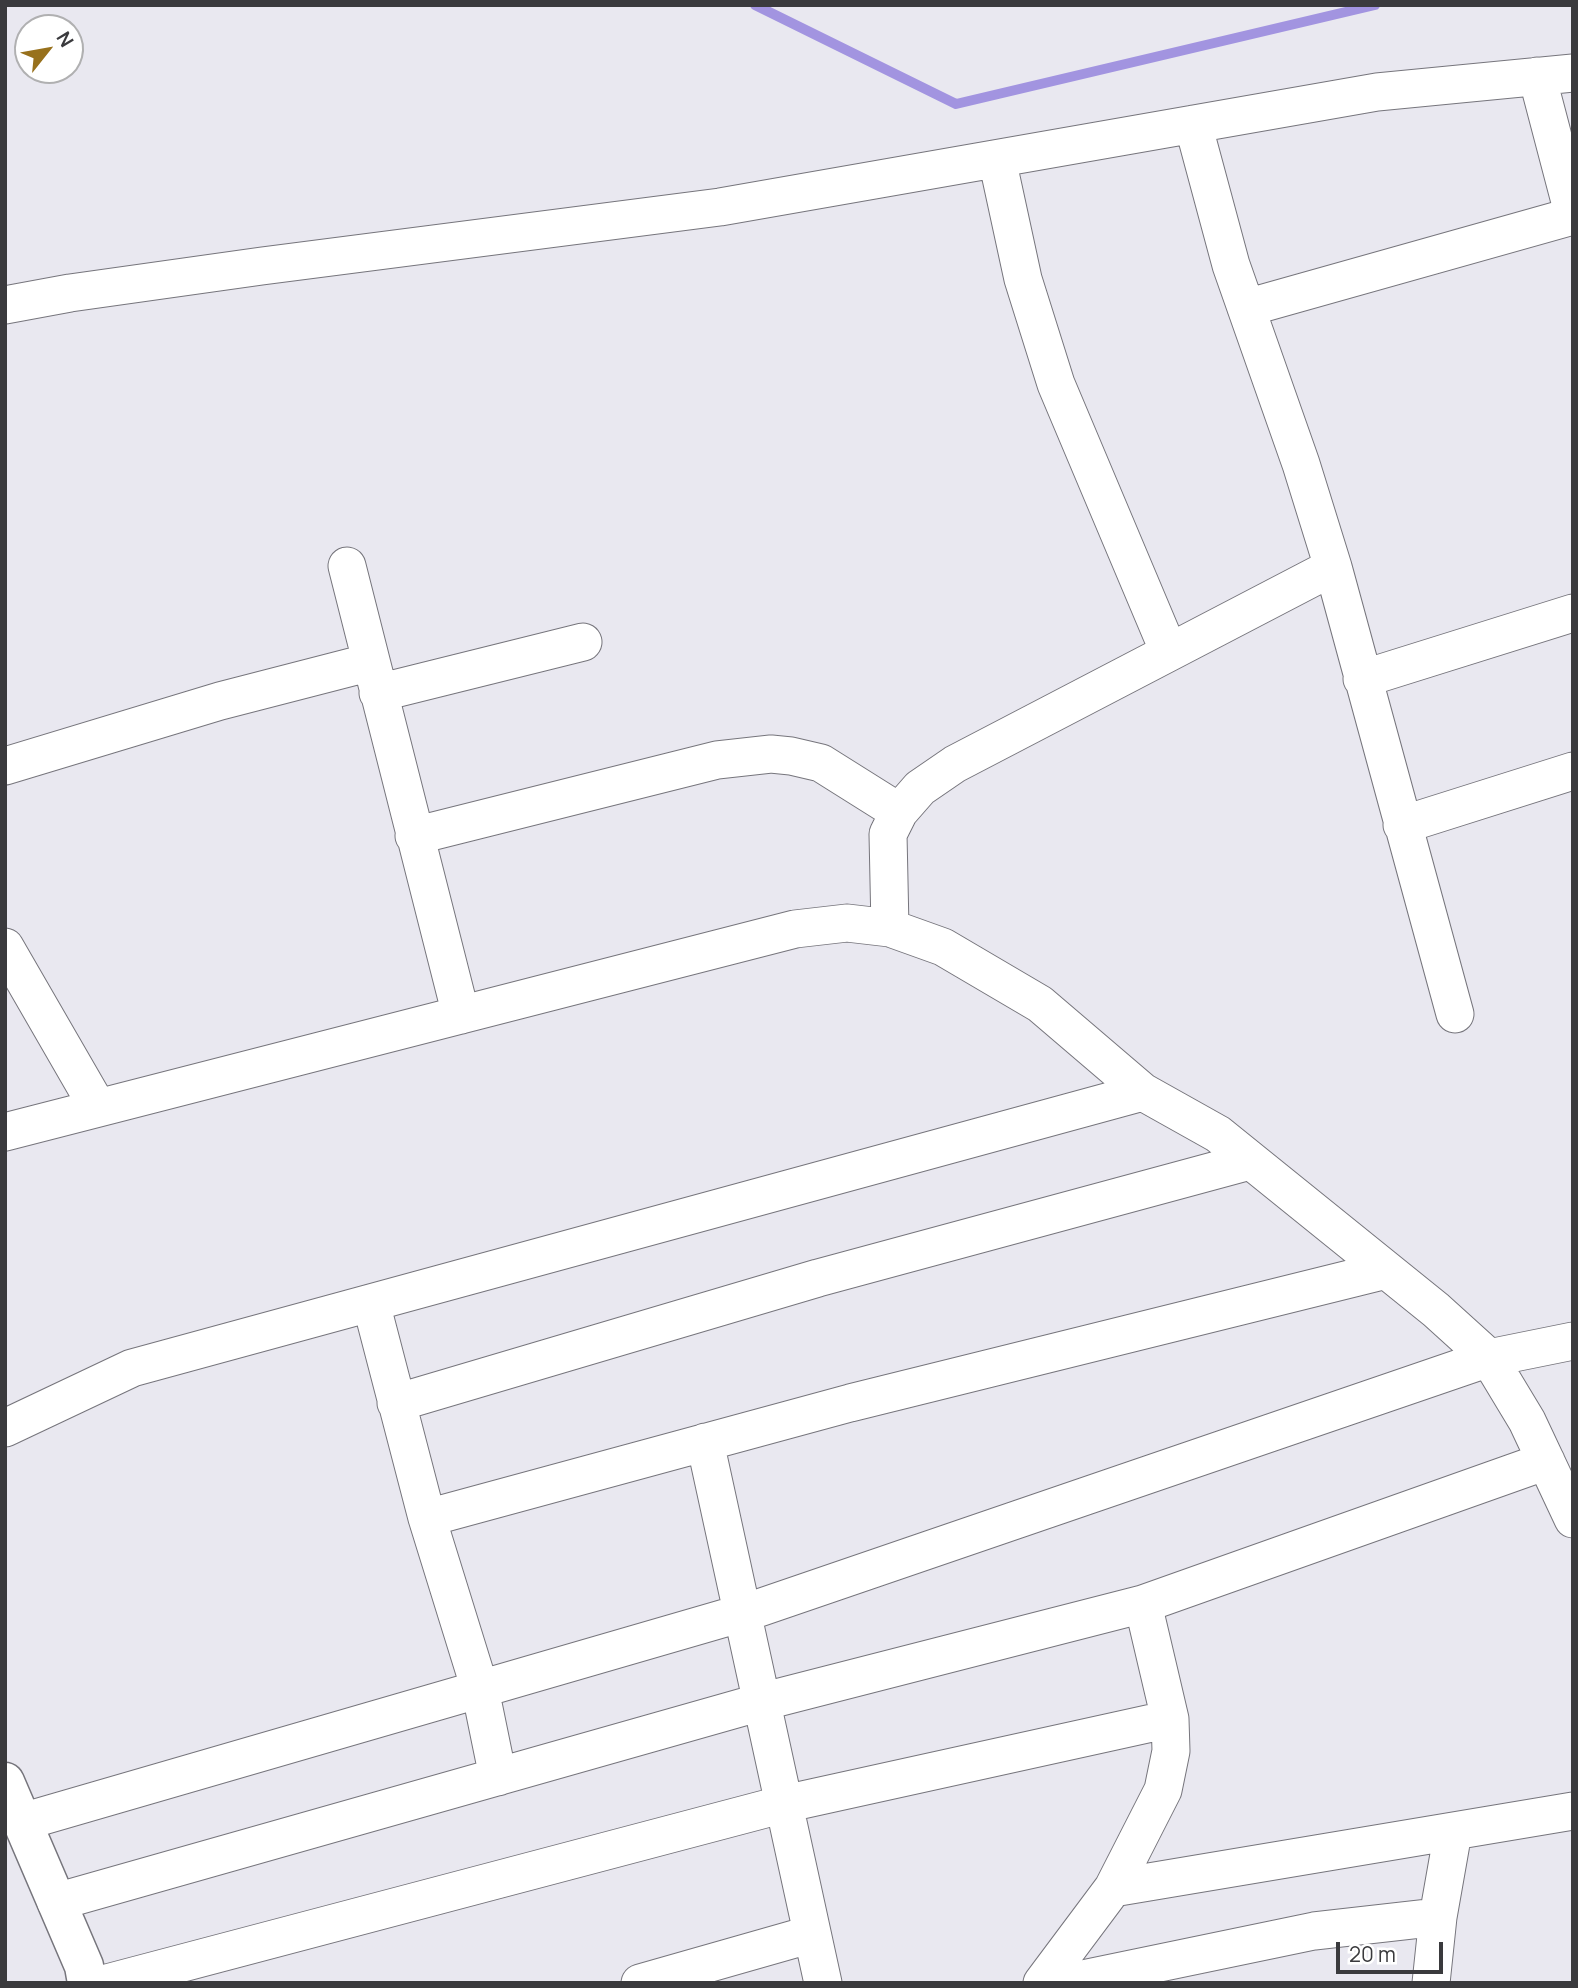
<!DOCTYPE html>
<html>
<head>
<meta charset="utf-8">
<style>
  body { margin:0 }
  #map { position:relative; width:1578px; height:1988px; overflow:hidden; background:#e9e8f0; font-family:Manrope,sans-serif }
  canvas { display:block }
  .frame { position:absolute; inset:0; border:7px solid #3a3a3d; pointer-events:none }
  .north { position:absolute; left:14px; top:14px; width:70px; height:70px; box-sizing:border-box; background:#fff; border:2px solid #b0b0b1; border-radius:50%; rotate:59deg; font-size:19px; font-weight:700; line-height:28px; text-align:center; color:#3a3a3d }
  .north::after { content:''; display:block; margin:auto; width:24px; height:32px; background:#98711c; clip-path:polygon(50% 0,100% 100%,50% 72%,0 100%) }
  .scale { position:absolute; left:1336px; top:1942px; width:107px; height:32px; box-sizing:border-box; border:4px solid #3a3a3d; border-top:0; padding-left:9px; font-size:21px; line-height:24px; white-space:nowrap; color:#3a3a3d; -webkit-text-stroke:5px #fff; paint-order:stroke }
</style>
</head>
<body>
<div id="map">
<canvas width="1578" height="1988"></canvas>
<div class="frame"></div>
<div class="north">N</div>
<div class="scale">20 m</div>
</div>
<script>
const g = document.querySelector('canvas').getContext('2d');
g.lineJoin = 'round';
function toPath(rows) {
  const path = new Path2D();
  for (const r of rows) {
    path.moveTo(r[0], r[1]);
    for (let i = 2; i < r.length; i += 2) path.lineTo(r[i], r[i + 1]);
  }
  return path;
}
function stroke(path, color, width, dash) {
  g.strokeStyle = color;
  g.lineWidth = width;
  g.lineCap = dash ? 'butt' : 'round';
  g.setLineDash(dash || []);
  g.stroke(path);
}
stroke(toPath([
  [755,5,956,104,1375,5]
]), '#a294e0', 10);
const minor = toPath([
  [1537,76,1573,213],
  [1193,124,1231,265,1301,464,1333,567,1455,1014],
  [997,159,1023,279,1056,384,1169,652],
  [5,305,70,293,262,266,720,207,1377,92,1573,73],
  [1246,308,1573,216],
  [347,566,461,1015],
  [1362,679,1573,613],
  [378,693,583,642],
  [5,766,220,701,371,662],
  [1402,825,1573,771],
  [414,836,717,760,771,754,791,756,821,763,899,812],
  [890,928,888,834,899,812,920,788,955,764,1333,567],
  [5,947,98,1108],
  [5,1132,795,929,847,923,890,928,943,947,1040,1004,1143,1092,1218,1134,1436,1310,1489,1358,1527,1421,1573,1519],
  [371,1303,427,1518,480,1689,498,1777],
  [396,1403,818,1278,1250,1161],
  [5,1428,132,1368,1143,1092],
  [705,1442,823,1983],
  [427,1518,850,1403,1386,1270],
  [22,1822,756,1609,1489,1358,1573,1341],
  [1113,1888,1573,1811],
  [56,1902,761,1702,1143,1604,1546,1461],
  [107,1983,784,1804,1170,1719],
  [640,1983,812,1934],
  [1042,1983,1113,1888,1163,1790,1171,1751,1170,1719,1143,1604],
  [1063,1983,1314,1931,1438,1917],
  [1431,1983,1438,1917,1453,1832]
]);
const tertiary = toPath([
  [5,1782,84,1966,87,1983]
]);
stroke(minor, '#76757c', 39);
stroke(tertiary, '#76757c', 41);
stroke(minor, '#fff', 37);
stroke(tertiary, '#fff', 38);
</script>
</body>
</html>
